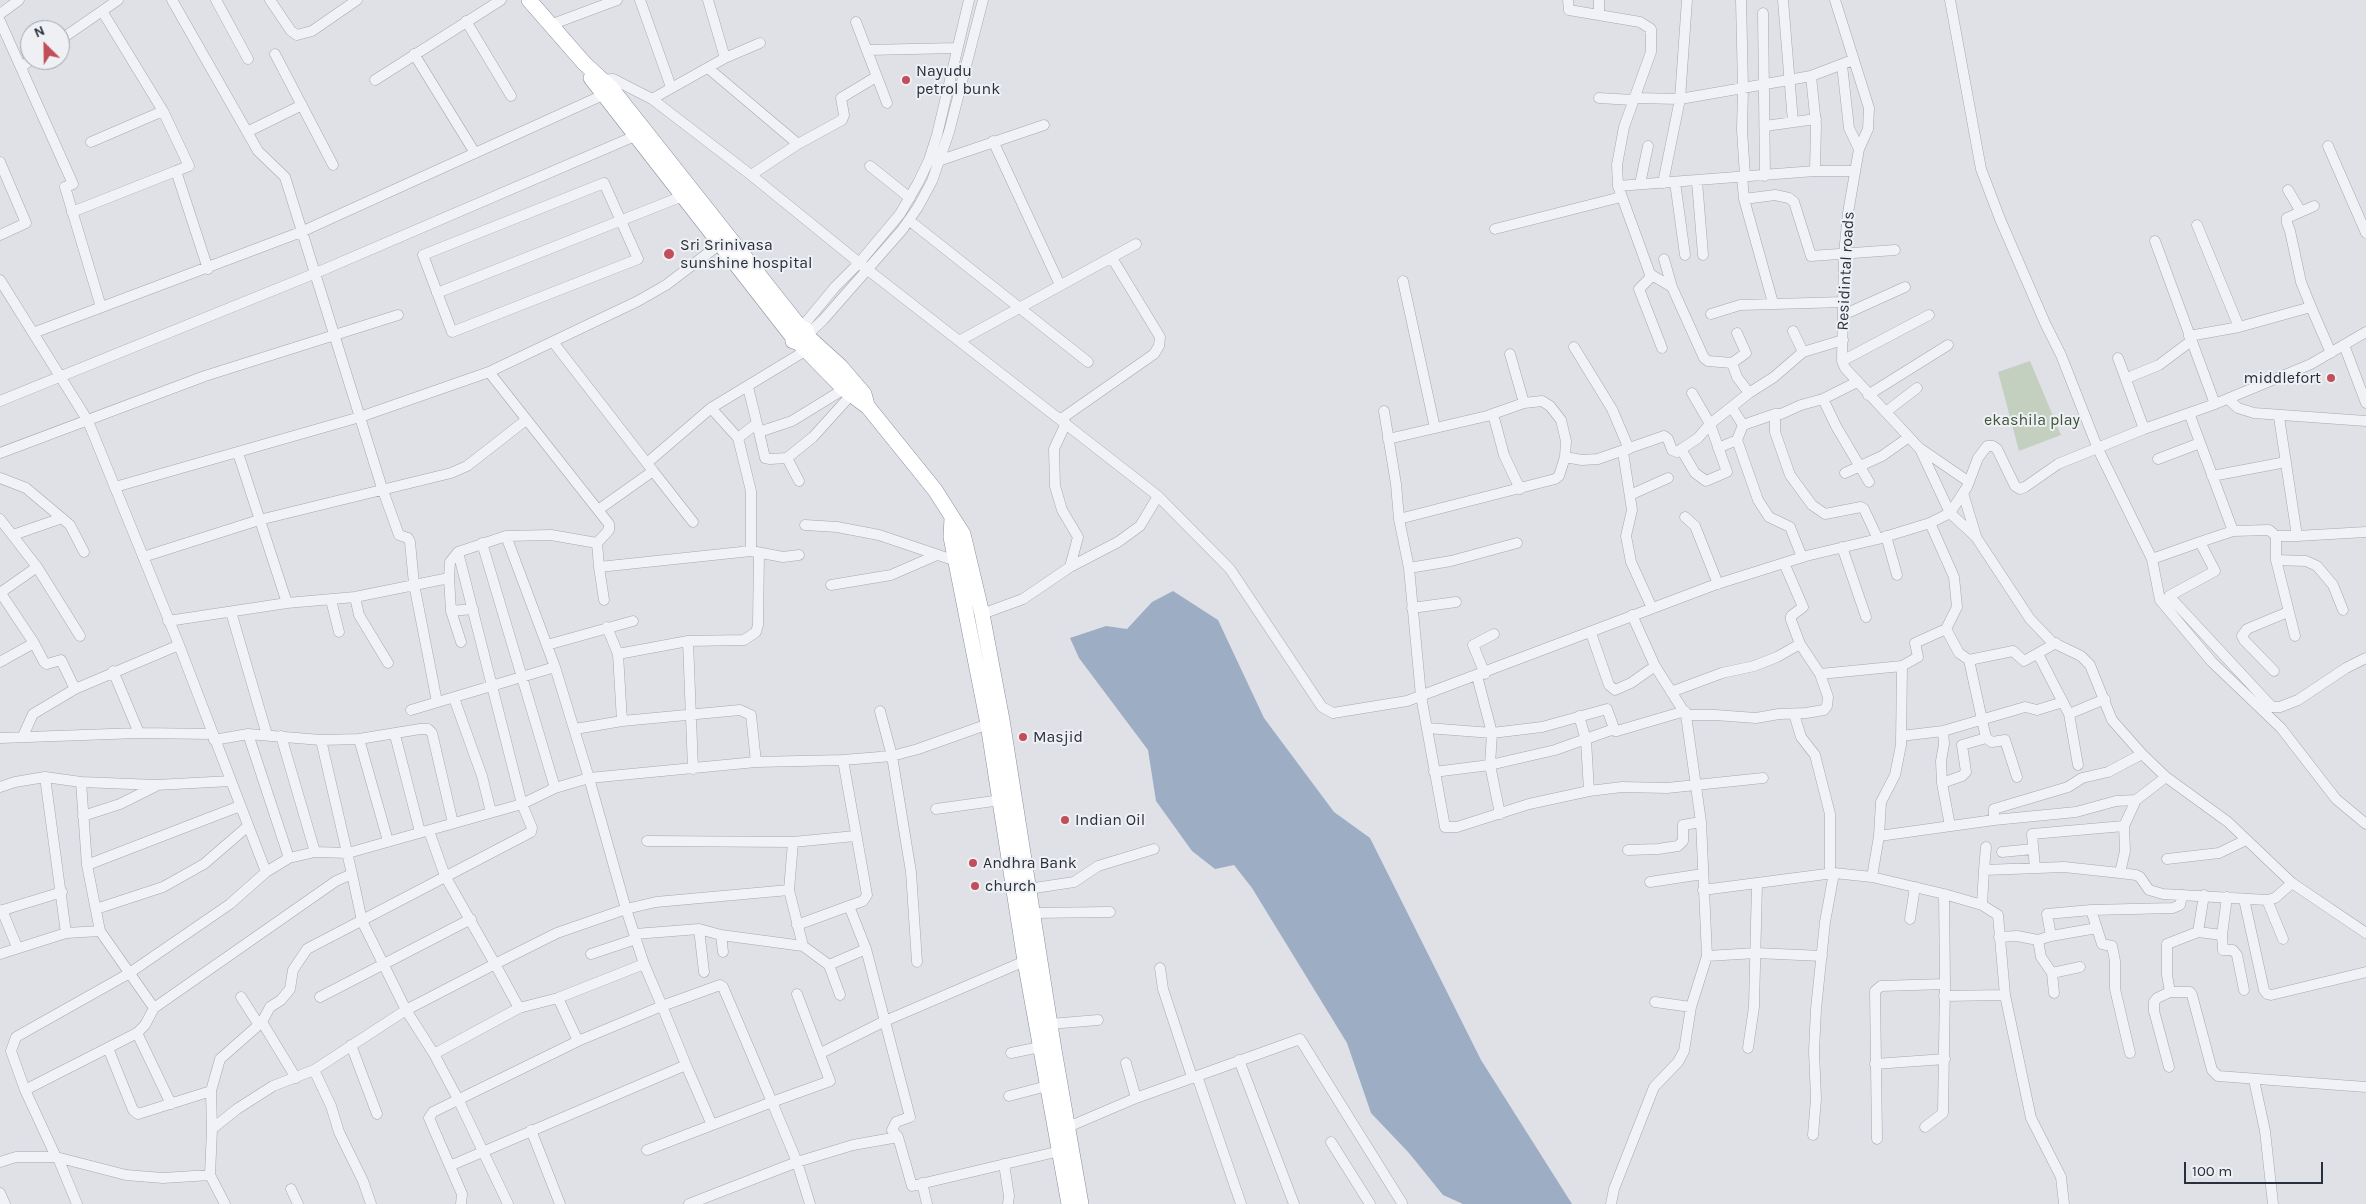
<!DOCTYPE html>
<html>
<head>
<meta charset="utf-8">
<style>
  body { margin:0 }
  #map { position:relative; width:2366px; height:1204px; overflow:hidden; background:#dfe1e7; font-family:Karla,sans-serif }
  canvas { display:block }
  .north { position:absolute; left:20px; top:20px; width:50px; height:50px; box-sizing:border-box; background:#eef0f4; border:1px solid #9fa3aa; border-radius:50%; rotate:337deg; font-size:14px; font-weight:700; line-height:20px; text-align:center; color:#292f3c }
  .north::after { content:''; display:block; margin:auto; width:18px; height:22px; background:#c14e59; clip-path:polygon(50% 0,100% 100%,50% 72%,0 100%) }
  .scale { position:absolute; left:2184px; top:1162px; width:139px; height:22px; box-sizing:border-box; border:2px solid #292f3c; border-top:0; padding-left:6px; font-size:15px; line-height:18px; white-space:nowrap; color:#292f3c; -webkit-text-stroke:4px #eef0f4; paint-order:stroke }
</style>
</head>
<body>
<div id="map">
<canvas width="2366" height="1204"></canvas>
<div class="north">N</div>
<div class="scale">100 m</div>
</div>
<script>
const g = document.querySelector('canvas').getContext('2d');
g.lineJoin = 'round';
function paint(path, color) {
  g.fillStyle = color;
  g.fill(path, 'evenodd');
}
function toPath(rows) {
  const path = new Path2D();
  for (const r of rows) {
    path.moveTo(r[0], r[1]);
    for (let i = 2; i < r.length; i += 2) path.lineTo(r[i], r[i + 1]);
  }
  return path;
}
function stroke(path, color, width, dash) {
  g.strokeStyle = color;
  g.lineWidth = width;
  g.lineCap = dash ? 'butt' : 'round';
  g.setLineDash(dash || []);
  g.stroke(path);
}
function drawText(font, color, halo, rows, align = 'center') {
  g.font = font + ' Karla,sans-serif';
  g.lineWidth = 4;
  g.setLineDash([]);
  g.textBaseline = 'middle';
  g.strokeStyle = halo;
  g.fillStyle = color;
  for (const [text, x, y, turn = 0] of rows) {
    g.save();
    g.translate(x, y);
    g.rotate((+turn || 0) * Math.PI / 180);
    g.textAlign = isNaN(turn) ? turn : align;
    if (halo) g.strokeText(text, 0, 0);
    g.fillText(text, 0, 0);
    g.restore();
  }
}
paint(toPath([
  [2030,361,2061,435,2019,451,1998,372]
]), '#c3d0c0');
paint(toPath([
  [1173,591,1218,620,1264,718,1334,812,1370,838,1481,1060,1572,1204,1463,1204,1443,1195,1409,1153,1371,1113,1347,1043,1252,888,1234,865,1215,869,1192,851,1156,801,1148,750,1079,658,1070,638,1106,626,1127,629,1152,602]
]), '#9cadc4');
const minor = toPath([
  [172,0,258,151,285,177,382,488,399,535,408,538,410,542,414,584,437,702],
  [216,0,248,59],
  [270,0,291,31,297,35,312,31,357,0],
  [640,0,671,87],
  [708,0,725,58],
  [1568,0,1569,10,1640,22,1651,29,1651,52,1624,127,1617,165,1618,186,1650,274,1672,287,1704,358,1708,361,1732,363,1737,377,1749,393,1774,377,1803,352,1843,340],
  [1599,0,1599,15],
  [1741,0,1743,88,1742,130,1745,176],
  [1783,0,1793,122],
  [1835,0,1869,108,1868,129,1859,149,1848,213,1844,254,1842,361,1845,368,1920,449,1950,513,1976,537,2030,619,2052,642,2081,656,2090,665,2112,720,2142,754,2166,777,2228,822,2292,883,2366,933],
  [1950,0,1981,169,2000,219,2045,323,2061,355,2098,449,2152,559,2160,600,2212,662,2281,728,2336,799,2366,824],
  [102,11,163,111,189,166,176,171,208,269],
  [1763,13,1765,176],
  [0,14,19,0],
  [0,21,73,184,65,187,101,307],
  [466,21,511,96],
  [856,22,887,103],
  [550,25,617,0],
  [60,40,118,0],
  [867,50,957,48],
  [275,54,333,165],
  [414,54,475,153],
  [1842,65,1849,128,1859,149],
  [21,67,31,60],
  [708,68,798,144],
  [1811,76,1816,125,1815,171],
  [375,80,501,0],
  [600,80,613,79,652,99,751,175,868,270,1158,496,1230,569,1322,707,1333,713,1407,701,1714,585,1806,556,1878,539,1930,523,1950,513,1967,487,1978,458,1987,446,1993,446,1997,449,2015,486,2020,489,2025,487,2058,464,2144,429,2215,404,2311,364,2366,332],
  [1599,98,1633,100],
  [1635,98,1680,99,1743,88,1811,76,1853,60],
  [652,99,725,58,760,43],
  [1765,126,1816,119],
  [247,132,302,105],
  [993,141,1060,285],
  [91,142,163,111],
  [2328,146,2366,233],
  [941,160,1044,125],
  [0,162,26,223,0,235],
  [870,166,910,198],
  [751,175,798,144,842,120,844,115,841,98,876,77],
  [1742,176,1744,199,1773,303],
  [1697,181,1703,255],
  [1675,182,1685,255],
  [604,183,638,259,452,332,423,255,604,183],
  [1663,183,1680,99,1687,0],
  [1640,184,1648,146],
  [1618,186,1815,171,1854,171],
  [2288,190,2301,212],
  [1744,199,1775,195,1789,198,1794,202,1811,256,1895,250],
  [72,212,176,171],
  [910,221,1088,362],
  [2197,225,2239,327],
  [1495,229,1621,197],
  [2155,241,2215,404],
  [1664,259,1672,287],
  [1650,274,1649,279,1639,289,1662,348],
  [0,280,88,421,179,645,266,872,289,858,315,852,348,853,522,804,555,788,589,778,555,667,506,536],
  [1403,281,1435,428],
  [437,293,683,196],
  [2311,307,2331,353],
  [1711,314,1740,305,1844,302],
  [1843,315,1905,287],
  [802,327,835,287,859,263,900,214,918,183,929,160,937,135,969,0],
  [1793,331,1803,352],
  [33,333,301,232,603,95],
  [808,334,823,320,902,230,918,207,932,181,949,132,983,0],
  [2189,336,2239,327,2311,307,2301,282,2290,231,2287,223,2287,218,2314,206],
  [959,341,1136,244],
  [553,342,653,471,598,510],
  [2344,345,2366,403],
  [1574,347,1612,409,1629,449],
  [1510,354,1524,403],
  [2118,358,2144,429],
  [1842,361,1929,315],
  [1732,363,1746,353,1737,333],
  [489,372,609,524,609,530,597,543],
  [2127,378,2159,365,2191,341],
  [1857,382,1823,399,1801,405,1781,414,1775,414,1775,432,1790,475,1812,505,1825,514,1861,507,1864,509,1878,539],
  [748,387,759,432,792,421,844,389],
  [1868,395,1948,345],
  [1823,399,1836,426,1869,482],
  [2228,399,2238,408,2254,413,2366,421],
  [0,401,316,273,635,136],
  [711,408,738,438,751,491,751,551],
  [1732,408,1743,425,1775,414],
  [1384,411,1396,484,1399,519,1409,568,1421,696,1445,827,1457,827,1529,804,1589,791,1622,787,1667,788,1763,778],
  [1887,411,1917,388],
  [2189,413,2233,531,2269,530,2276,536,2297,536,2366,532],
  [1493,414,1504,455,1520,489],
  [2279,417,2297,536],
  [1061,419,1154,354,1159,346,1160,337,1112,258],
  [1066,423,1054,449,1055,486,1062,510,1078,537,1070,567],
  [759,432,765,458,770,459,787,458,813,437,851,395],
  [738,438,756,424],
  [1388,439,1487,416,1524,403,1542,401,1550,406,1561,420,1566,441,1565,457],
  [1737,440,1758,500,1769,517,1790,527,1802,557],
  [1718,448,1737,440,1743,425],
  [1681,449,1695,473,1706,481,1727,472,1710,424,1692,393],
  [1921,449,1969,482],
  [1623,452,1632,510,1626,536,1631,562,1652,608],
  [0,453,205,376,398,315],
  [238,453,287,603],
  [787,458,799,481],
  [2158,459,2200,443],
  [647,463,711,408,805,351],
  [653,471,693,522],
  [1845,473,1882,456,1909,437],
  [2212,476,2286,462],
  [0,478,26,488,70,525,84,552],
  [115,487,360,417,489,372,638,301,666,285,720,244],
  [1963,493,1976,536],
  [1630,495,1668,478],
  [1685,517,1695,526,1718,584],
  [0,519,37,567],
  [1399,519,1555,479,1559,476,1565,457,1582,460,1598,459,1664,436,1668,439,1672,450,1677,452,1698,438,1710,424,1749,393],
  [1930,523,1954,577,1957,607,1946,629,1959,653,1969,660,2013,651,2024,661,2056,643],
  [805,525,837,527,879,535,956,561],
  [2233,531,2200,542,2215,571,2169,596,2272,707,2280,707,2298,700,2346,668,2366,658],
  [13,535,62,518],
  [1886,536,1897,575],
  [2276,536,2276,560,2306,561,2317,566,2333,585,2343,610],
  [482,543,555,788],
  [1842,547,1866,617],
  [143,557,259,520,451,473,467,466,526,420],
  [2152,559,2200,542],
  [2276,560,2295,636],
  [599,567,604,600],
  [1409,568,1451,561,1517,543],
  [449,578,451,611,461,642],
  [831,585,891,575,937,555],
  [0,592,34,643,44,662,47,664,61,660,75,689],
  [0,593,37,567,80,636],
  [355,597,359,615,388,663],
  [331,600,339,632],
  [1412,608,1456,602],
  [451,611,473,609],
  [231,612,267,735],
  [982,614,1023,599,1070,567,1118,542,1140,526,1158,496],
  [168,621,287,603,355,597,449,578,450,562,458,552,506,536,551,535,597,543,599,567,751,551,783,557,799,555],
  [607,627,618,654,688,641,744,640,756,632,758,625,759,553],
  [1591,633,1609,685,1615,690,1631,683,1655,666],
  [688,641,693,769],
  [547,645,633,621],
  [618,654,622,721],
  [2038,654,2069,714,2078,765],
  [0,662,34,643],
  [113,671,139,733],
  [2274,671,2244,640,2242,636,2247,629,2288,612],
  [1485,674,1473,645,1494,634],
  [1820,674,1902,666],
  [1477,676,1492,733,1490,765,1500,814],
  [1671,692,1722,673,1754,666,1777,657,1800,644],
  [454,698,482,776,491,812],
  [411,710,555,667],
  [880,711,892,756,911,872,917,962],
  [1794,714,1801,737,1815,755,1830,814,1830,873],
  [2069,714,2105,699],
  [1686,715,1715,715,1756,718,1779,714,1806,713,1824,710,1827,706,1828,697,1820,674,1800,644,1791,620,1791,616,1803,607,1784,563],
  [1579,716,1586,740,1589,791],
  [1427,728,1492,733,1542,727,1607,709,1615,731,1617,731,1685,711],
  [575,729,622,721,740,710,751,715,756,762],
  [1943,731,2025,707,2037,710,2063,702],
  [248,734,289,858],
  [395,735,420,832],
  [23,736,33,714,75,689,179,645],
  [281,736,315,852],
  [1901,736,1943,731,1944,744,1941,761,1942,783,1950,826],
  [0,738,139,733,212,734],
  [1986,738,1992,742,2005,740,2017,777],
  [359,739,388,841],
  [214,740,248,734,321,740,359,739,420,729,428,729,432,733,453,823],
  [843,760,867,895,863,901,849,906],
  [1434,772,1490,765,1555,750,1614,729],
  [45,777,66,933],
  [81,782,87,865,100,931,154,1008],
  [1942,783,1962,776,1966,772,1962,745,1986,738,1969,660],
  [0,787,15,782,45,777,81,782,156,785,231,781],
  [936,809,1001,800],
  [83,816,120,804,156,786],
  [1994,820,2076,812,2116,801,2136,800,2166,777],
  [429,831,445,876,495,964,557,933,626,909,656,902,789,890,793,842],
  [1879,836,1994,820,1994,809,2068,787,2082,778,2108,772,2142,754],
  [647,841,793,842,855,836],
  [1628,850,1658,849,1678,846,1683,841,1683,825,1701,822],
  [2002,852,2033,849],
  [2167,859,2219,853,2246,840],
  [87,865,240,806],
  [2035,868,2032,834,2124,826],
  [1984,870,1986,847],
  [2120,873,2125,851,2124,826,2136,800],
  [352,874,362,921,406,1010,434,1054,459,1101,508,1204],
  [1872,877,1879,836,1881,802,1895,775,1901,745,1902,666,1918,657,1915,643,1946,629],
  [1650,882,1703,874],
  [1028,889,1074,882,1098,866,1154,849],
  [1703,890,1834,873,1872,877,1944,894,1982,905,1998,915,2005,995,2031,1118,2061,1177,2064,1204],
  [2244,899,2264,990,2267,994,2271,995,2366,972],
  [2267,900,2283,939],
  [1982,905,1984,870,2064,867,2120,873,2136,875,2140,877,2149,890,2163,894,2267,900,2275,898,2292,883],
  [96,909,163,887,204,864,248,826],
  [2,910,17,947],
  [2091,910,2102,944,2112,946,2115,961,2115,989,2130,1053],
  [0,911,62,892],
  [1032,913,1110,912],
  [1910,919,1915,887],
  [797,925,849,906,866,949,910,1117,896,1122,892,1130,898,1137],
  [699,929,704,972],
  [2198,932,2222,935,2227,897],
  [635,934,699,929,721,935,803,946,789,890],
  [721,935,723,952],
  [2222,935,2223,950,2233,950,2237,955,2244,990],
  [2051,936,2097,928],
  [1999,937,2017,936,2038,940],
  [803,946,829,965,840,995],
  [0,954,66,933,100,931],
  [591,954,636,939],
  [1707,956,1756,953,1822,956],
  [829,965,866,949],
  [1160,968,1163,989,1192,1077],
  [2052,973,2080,967],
  [2170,992,2190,992,2192,995,2212,1070,2218,1076,2366,1087],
  [2054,993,2052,973,2041,957,2038,940,2051,936,2047,914,2091,910,2173,908,2180,905,2182,895],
  [797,994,830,1081,772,1102,797,1162,810,1204],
  [1944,996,2005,995],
  [241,997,259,1025],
  [320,997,471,919],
  [558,998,578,1041,662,1006,720,985,723,987,772,1102,712,1125,686,1065,662,1006,644,964,626,909,589,778,756,762,843,760,892,756,918,749,994,722],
  [1655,1002,1691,1007],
  [262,1022,296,1078],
  [1050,1024,1098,1020],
  [137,1033,171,1104],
  [351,1045,377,1114],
  [108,1048,133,1110,138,1114,211,1091],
  [1748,1048,1754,1007,1757,883],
  [821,1053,885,1021,1025,961],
  [1011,1053,1040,1047],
  [434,1054,519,1008,558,998,644,964],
  [1239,1060,1294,1204],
  [1126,1063,1136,1098],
  [1875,1064,1945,1059],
  [2169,1067,2154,1011,2154,1002,2157,998,2170,992,2167,975,2167,944,2198,932,2204,895],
  [314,1070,331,1106,339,1132,363,1181,371,1204],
  [1192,1078,1197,1076,1241,1204],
  [2254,1080,2265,1131,2273,1204],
  [25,1090,137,1033,145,1025,154,1008,336,881,352,874,321,740],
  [1009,1096,1047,1086],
  [1068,1127,1136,1098,1300,1039,1402,1203],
  [1925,1127,1943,1113,1945,984,1944,894],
  [212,1129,211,1091,220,1059,262,1022,270,1007,281,1000,290,989,293,970,307,949,531,832,532,828,522,804,458,552],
  [531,1130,560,1204],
  [1813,1135,1816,1099,1814,1051,1816,1009,1825,922,1834,873],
  [1877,1139,1875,991,1881,986,1945,984],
  [1331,1142,1370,1204],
  [647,1150,712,1125],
  [56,1157,25,1090,11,1051,16,1037,128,974,230,904,266,872],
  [58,1158,77,1204],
  [0,1162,16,1157,56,1157,126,1175,163,1178,210,1175,225,1204],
  [1004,1164,1009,1196,1008,1204],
  [452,1165,686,1065],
  [210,1175,212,1129,237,1109,273,1086,314,1070,406,1010,495,964,519,1008],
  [922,1183,927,1204],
  [291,1189,298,1204],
  [0,1193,5,1204],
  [461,1204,462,1194,429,1118,433,1112,578,1041],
  [689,1204,797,1162,853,1145,898,1137,912,1186,1060,1151],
  [1611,1204,1614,1189,1654,1087,1678,1062,1684,1051,1691,1007,1707,956,1701,822,1686,715,1655,666,1632,615]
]);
const highway = toPath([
  [529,0,584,63,611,88,800,327],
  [591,78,791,335],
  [808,337,840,366,864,394,867,405],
  [799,343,803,343,808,337,806,330,800,327,792,332,793,341,799,343,844,389,868,407,935,490,963,534,982,614,1002,720,1054,1050,1081,1204],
  [952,518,951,537,988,724,1025,961,1069,1204]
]);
stroke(minor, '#a5a8b0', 11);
stroke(highway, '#878e9c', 16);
stroke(minor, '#f1f2f5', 10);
stroke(highway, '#fff', 15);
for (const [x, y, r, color] of [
  [906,80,5,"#c14e59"],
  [669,254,6,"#c14e59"],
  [2331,378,5,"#c14e59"],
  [1023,737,5,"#c14e59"],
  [1065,820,5,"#c14e59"],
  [973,863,5,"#c14e59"],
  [975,886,5,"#c14e59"]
]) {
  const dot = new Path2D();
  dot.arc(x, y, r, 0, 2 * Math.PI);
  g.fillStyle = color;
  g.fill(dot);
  stroke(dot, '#eef0f4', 2);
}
drawText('16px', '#292f3c', '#eef0f4', [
  ["Nayudu",916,71],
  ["petrol bunk",916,89],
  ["Sri Srinivasa",680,245],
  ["sunshine hospital",680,263],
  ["middlefort",2321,378,"right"],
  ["Masjid",1033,737],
  ["Indian Oil",1075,820],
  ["Andhra Bank",983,863],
  ["church",985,886]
], 'left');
drawText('16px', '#292f3c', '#eef0f4', [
  ["Residintal roads",1846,271,-87]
]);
drawText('16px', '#3c5638', '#eef0f4', [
  ["ekashila play",2032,420]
]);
</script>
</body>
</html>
